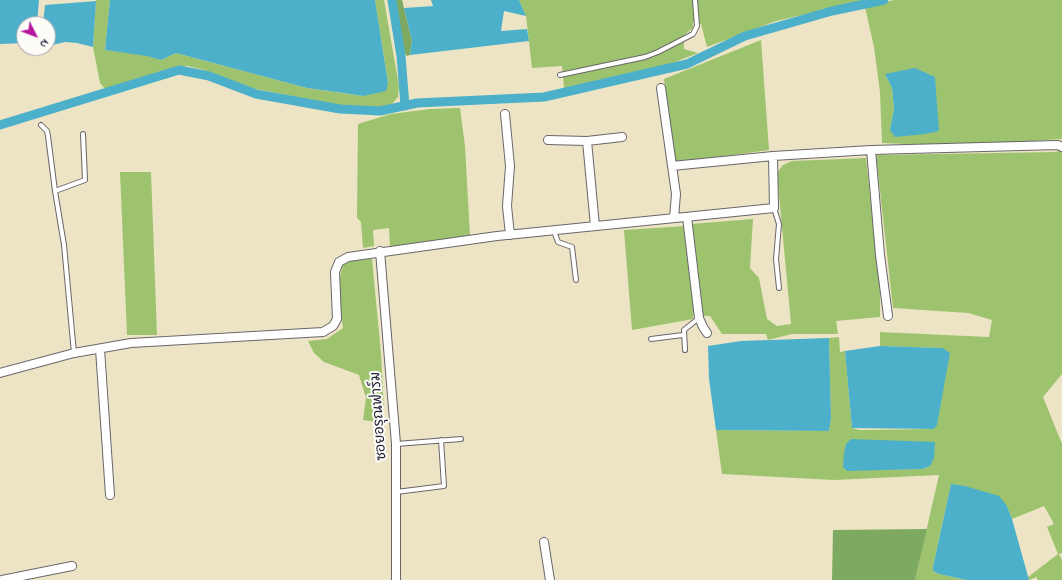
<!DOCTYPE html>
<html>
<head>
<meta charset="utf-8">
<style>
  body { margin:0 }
  #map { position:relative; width:1062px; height:580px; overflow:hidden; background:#ede4c5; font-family:"Indie Flower",sans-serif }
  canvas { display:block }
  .north { position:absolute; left:16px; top:16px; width:40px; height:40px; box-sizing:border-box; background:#fdfcf7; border:1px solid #a5a5ac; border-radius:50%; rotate:132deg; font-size:11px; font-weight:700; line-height:16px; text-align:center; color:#22223b }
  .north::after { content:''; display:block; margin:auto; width:14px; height:18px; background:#b5179e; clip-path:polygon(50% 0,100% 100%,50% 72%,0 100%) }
</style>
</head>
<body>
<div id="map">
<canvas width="1062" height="580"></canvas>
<div class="north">N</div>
</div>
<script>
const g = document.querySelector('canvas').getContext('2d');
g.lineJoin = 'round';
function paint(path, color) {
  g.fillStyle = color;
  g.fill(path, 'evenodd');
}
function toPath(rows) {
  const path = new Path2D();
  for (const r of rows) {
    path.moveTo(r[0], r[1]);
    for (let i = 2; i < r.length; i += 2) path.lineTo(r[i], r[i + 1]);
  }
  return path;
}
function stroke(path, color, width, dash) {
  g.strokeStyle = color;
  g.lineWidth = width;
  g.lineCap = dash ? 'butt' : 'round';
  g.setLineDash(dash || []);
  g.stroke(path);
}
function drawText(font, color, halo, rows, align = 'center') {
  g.font = font + ' "Indie Flower","Playpen Sans Thai",sans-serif';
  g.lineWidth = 4;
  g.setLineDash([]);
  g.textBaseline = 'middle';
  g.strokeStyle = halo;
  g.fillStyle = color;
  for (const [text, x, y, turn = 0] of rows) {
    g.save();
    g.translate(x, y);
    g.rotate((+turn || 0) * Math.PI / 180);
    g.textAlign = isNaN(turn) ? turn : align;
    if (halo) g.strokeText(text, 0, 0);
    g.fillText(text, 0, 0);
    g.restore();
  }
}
paint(toPath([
  [96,0,110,0,105,50,147,55,161,60,176,53,307,88,363,96,388,83,375,0,384,0,399,86,398,97,392,104,381,108,354,108,245,87,204,70,187,66,162,71,105,89,100,83,93,47],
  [519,0,868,0,776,21,707,47,701,24,693,22,693,28,684,35,684,49,698,53,670,64,564,88,562,66,532,68,526,16],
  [894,0,1062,0,1062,139,957,146,882,143,880,92,874,47,865,7],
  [885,74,925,134,890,130,894,109,892,88],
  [761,40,769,150,675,163,664,79],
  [460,108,465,146,470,236,390,247,389,228,373,230,374,246,363,248,361,222,357,218,358,124,391,114,430,109],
  [1062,150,1062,374,1043,397,1062,444,1062,553,1059,554,1062,560,1062,580,1037,580,1037,577,1029,580,1028,577,1058,554,1047,527,1054,524,1044,506,1012,519,1007,506,951,484,933,567,933,571,939,574,966,580,915,580,939,475,834,480,722,474,716,430,829,431,831,419,829,338,839,337,840,352,845,351,852,428,860,430,934,429,943,348,880,346,880,332,989,337,992,320,968,313,893,308,876,155,1055,152],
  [930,466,923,469,847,470],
  [866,158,880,289,880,317,836,321,838,334,792,334,768,340,766,334,722,334,710,316,702,316,691,224,753,219,750,268,759,278,767,319,777,326,791,324,777,173,783,165,792,161],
  [120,172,151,172,157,335,127,335],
  [685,226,694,304,693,319,632,330,624,230],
  [372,259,381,354,384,411,376,422,363,420,366,398,359,375,324,362,314,353,308,341,327,339,343,328,340,308,340,277,343,264,352,260]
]), '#9dc36e');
paint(toPath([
  [394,0,402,0,412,41,410,55,407,56,402,51],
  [927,529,915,580,832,580,833,530]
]), '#7ea961');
paint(toPath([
  [0,0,39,0,37,24,24,24,24,43,0,44],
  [110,0,375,0,388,83,386,91,363,96,336,92,307,88,176,53,161,60,147,56,105,50],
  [431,0,519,0,526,16,504,11,501,31,527,29,529,41,410,55,412,41,404,8,433,6],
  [96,1,93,47,77,43,65,42,48,46,48,24,43,24,45,5],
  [915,68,935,77,939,131,925,134,895,137,890,130,894,109,892,88,885,74],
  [829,338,831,419,829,431,716,430,709,379,708,346,741,341],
  [880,346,943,348,950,353,937,425,934,429,852,428,845,351],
  [851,439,935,442,934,458,930,466,923,469,847,471,843,467,844,454,846,444],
  [951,484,965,486,999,496,1007,506,1012,519,1029,580,966,580,939,574,933,571,933,567]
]), '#4cb0cb');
stroke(toPath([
  [392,0,401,56,405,106],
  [0,125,179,70,209,76,256,94,340,109,380,111,417,103,544,97,687,64,745,36,832,11,884,0]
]), '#4cb0cb', 9);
const service = toPath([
  [560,75,645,57,658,52,693,34,697,26,695,0],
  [41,125,47,131,48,136,55,191],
  [774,208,779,224,776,259,779,288],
  [554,231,558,242,572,247,576,280],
  [651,339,683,335],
  [685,350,684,330,699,318],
  [74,353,64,245,55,191,85,180,83,134],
  [396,444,461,439],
  [396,492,444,486,441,440]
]);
const minor = toPath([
  [661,88,676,194,674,218],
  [505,114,510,166,507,206,510,235],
  [548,140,587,141,622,137],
  [587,141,595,226],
  [871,150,880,255,888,316],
  [672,166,773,156],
  [687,217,699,318,703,327,707,333],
  [380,251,396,444,396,580],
  [100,349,110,495],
  [0,373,74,353,131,343,323,332,333,326,337,319,335,272,339,262,348,257,497,236,774,208,773,156,871,150,1058,145,1062,147],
  [544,542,550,580],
  [2,580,72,566]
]);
stroke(service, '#69666b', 6);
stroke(minor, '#69666b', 10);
stroke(service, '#fff', 4);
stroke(minor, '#fff', 8);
drawText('14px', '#22223b', '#fdfcf7', [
  ["ซอยอรุณฟาร์ม",380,416,-94]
]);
</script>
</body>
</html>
